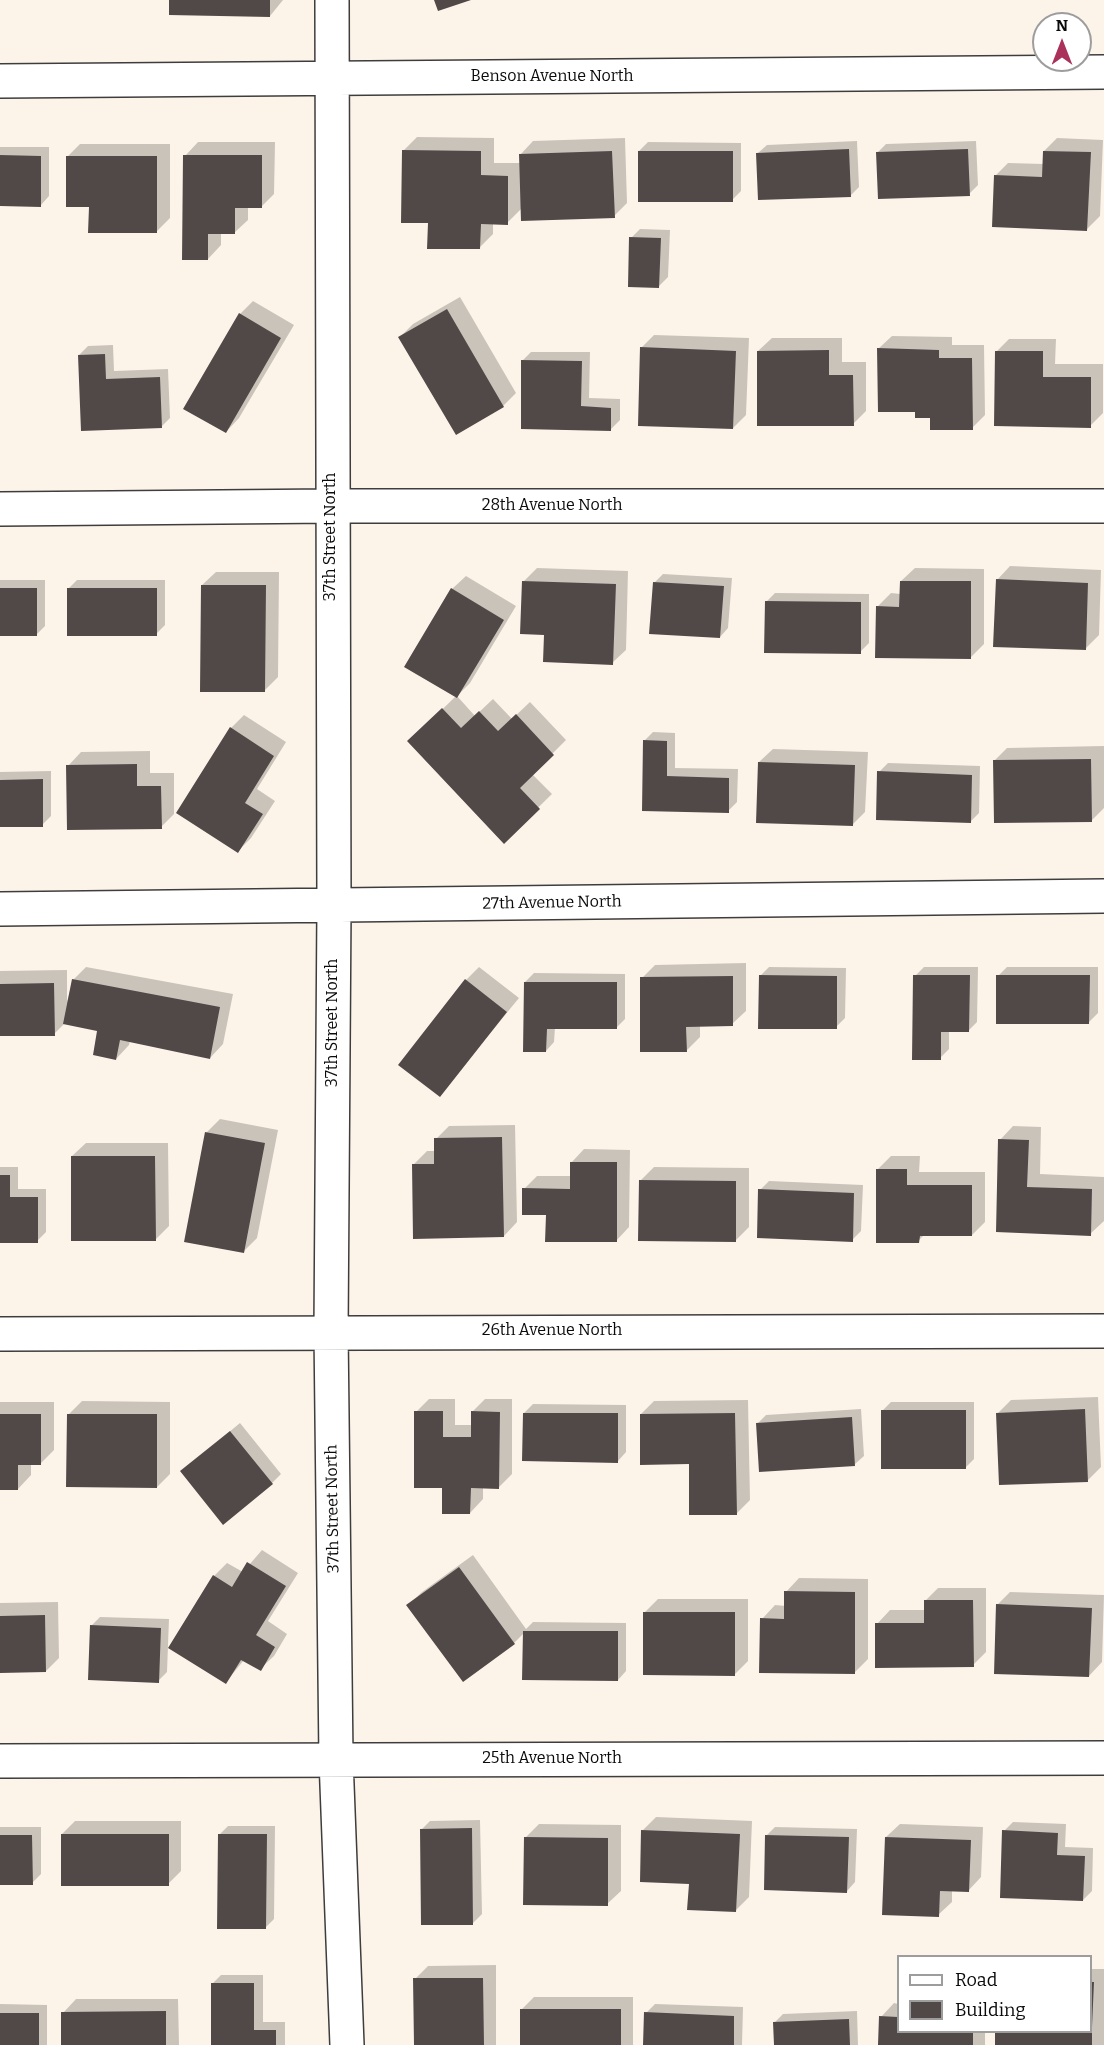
<!DOCTYPE html>
<html>
<head>
<meta charset="utf-8">
<style>
  body { margin:0 }
  #map { position:relative; width:1104px; height:2045px; overflow:hidden; background:#fdf4e9; font-family:Bitter,serif }
  canvas { display:block }
  .legend { position:absolute; left:897px; top:1955px; width:195px; height:78px; box-sizing:border-box; background:#fff; border:2px solid #9d9d9d; margin:0; padding:8px 10px; list-style:none; font-size:18px; color:#0a0a0a }
  .legend li { display:flex; align-items:center; gap:12px; height:30px }
  .legend b { width:30px; border:2px solid #9d9d9d }
  .north { position:absolute; left:1032px; top:12px; width:60px; height:60px; box-sizing:border-box; background:#fff; border:2px solid #9d9d9d; border-radius:50%; rotate:0deg; font-size:16px; font-weight:700; line-height:24px; text-align:center; color:#0a0a0a }
  .north::after { content:''; display:block; margin:auto; width:21px; height:27px; background:#aa325a; clip-path:polygon(50% 0,100% 100%,50% 72%,0 100%) }
</style>
</head>
<body>
<div id="map">
<canvas width="1104" height="2045"></canvas>
<ul class="legend">
<li><b style="height:8px;background:#fff"></b>Road</li>
<li><b style="height:16px;background:#514948"></b>Building</li>
</ul>
<div class="north">N</div>
</div>
<script>
const g = document.querySelector('canvas').getContext('2d');
g.lineJoin = 'round';
function paint(path, color) {
  g.fillStyle = color;
  g.fill(path, 'evenodd');
}
function toPath(rows) {
  const path = new Path2D();
  for (const r of rows) {
    path.moveTo(r[0], r[1]);
    for (let i = 2; i < r.length; i += 2) path.lineTo(r[i], r[i + 1]);
  }
  return path;
}
function stroke(path, color, width, dash) {
  g.strokeStyle = color;
  g.lineWidth = width;
  g.lineCap = dash ? 'butt' : 'round';
  g.setLineDash(dash || []);
  g.stroke(path);
}
function drawText(font, color, halo, rows, align = 'center') {
  g.font = font + ' Bitter,serif';
  g.lineWidth = 6;
  g.setLineDash([]);
  g.textBaseline = 'middle';
  g.strokeStyle = halo;
  g.fillStyle = color;
  for (const [text, x, y, turn = 0] of rows) {
    g.save();
    g.translate(x, y);
    g.rotate((+turn || 0) * Math.PI / 180);
    g.textAlign = isNaN(turn) ? turn : align;
    if (halo) g.strokeText(text, 0, 0);
    g.fillText(text, 0, 0);
    g.restore();
  }
}
paint(toPath([
  [171,0,283,0,270,16],
  [417,137,494,138,494,163,520,163,520,155,533,141,625,138,627,203,614,216,522,208,507,223,493,223,493,234,480,247,429,222,403,151],
  [1057,138,1103,140,1100,216,1087,229,995,176,1008,163,1044,164,1044,151],
  [857,141,859,187,850,196,758,153,767,145],
  [976,141,978,185,969,194,877,153,886,144],
  [198,142,275,142,274,194,261,207,248,207,248,220,234,233,221,233,221,245,208,259,185,156],
  [648,142,741,143,741,191,732,200,639,151],
  [80,144,170,144,170,218,156,232,90,206,67,157],
  [0,147,49,147,49,196,41,205,0,205],
  [640,229,670,230,668,277,659,286,631,238],
  [460,297,516,393,503,406,400,337,413,324],
  [253,301,294,325,239,418,226,432,240,314],
  [654,335,749,338,746,415,733,428,641,348],
  [892,336,952,337,952,345,984,345,985,415,972,428,917,410,878,349],
  [772,338,842,338,842,362,866,362,866,411,853,424,758,351],
  [1009,339,1056,339,1055,364,1103,364,1103,413,1090,426,996,352],
  [113,345,114,371,168,369,170,418,161,427,82,430,79,355,88,346],
  [531,352,590,352,589,398,620,399,620,420,611,429,522,428,522,361],
  [1010,566,1101,570,1099,635,1085,649,997,580],
  [537,568,628,571,626,650,612,663,545,634,524,581],
  [915,568,984,569,984,644,971,657,877,607,891,593,901,594,901,581],
  [216,572,279,572,278,677,264,691,202,585],
  [663,574,732,578,728,628,720,637,654,583],
  [466,576,516,606,470,683,457,696,475,716,493,699,512,719,530,702,566,740,532,774,552,794,504,841,410,741,456,696,452,589],
  [0,580,45,580,45,626,36,635,0,635],
  [77,580,165,580,165,625,156,634,68,589],
  [775,593,869,594,869,643,860,652,766,602],
  [244,715,286,742,257,789,275,801,251,838,238,851,231,728],
  [653,732,675,733,675,768,738,769,737,802,728,811,643,810,644,741],
  [1104,746,1104,808,1091,821,994,761,1007,748],
  [773,749,868,752,865,812,852,825,759,762],
  [150,751,150,773,174,773,174,814,161,827,68,766,81,752],
  [888,763,980,766,979,813,970,822,879,772],
  [51,771,51,816,42,825,0,826,0,772],
  [746,963,746,1011,732,1024,700,1025,700,1037,687,1050,642,978,655,965],
  [86,967,233,994,223,1044,210,1058,130,1041,129,1045,116,1059,99,1030,65,1023,54,1034,0,1035,0,971,67,970,67,1002,73,980],
  [479,967,519,998,439,1095,466,980],
  [769,967,846,968,845,1018,836,1027,760,976],
  [924,967,978,967,977,1022,968,1031,949,1030,949,1049,940,1058,915,976],
  [1007,967,1098,967,1098,1013,1089,1022,998,976],
  [534,973,625,974,625,1019,616,1028,555,1027,554,1042,546,1051,525,982],
  [220,1119,278,1130,257,1238,244,1251,186,1240,207,1132],
  [515,1125,517,1222,504,1236,414,1164,427,1151,436,1151,436,1139,449,1126],
  [1013,1126,1041,1127,1040,1174,1104,1177,1104,1221,1090,1234,997,1231,1000,1140],
  [86,1143,168,1143,169,1226,155,1240,72,1156],
  [584,1149,630,1150,629,1227,616,1241,547,1214,524,1189,537,1176,571,1176,571,1163],
  [891,1156,920,1156,919,1172,985,1172,985,1222,972,1235,925,1234,918,1241,878,1169],
  [0,1167,18,1167,18,1189,46,1189,46,1232,37,1241,0,1241],
  [654,1167,749,1168,749,1227,736,1240,641,1180],
  [769,1181,863,1185,861,1231,852,1240,760,1190],
  [1098,1397,1101,1467,1087,1481,998,1413,1011,1400],
  [429,1399,455,1399,455,1425,472,1425,472,1412,485,1399,512,1399,512,1474,499,1487,483,1487,483,1499,470,1513,416,1412],
  [748,1400,750,1500,736,1514,641,1414,654,1401],
  [82,1401,170,1402,170,1474,157,1487,69,1414],
  [0,1402,54,1402,54,1450,41,1463,31,1463,31,1475,18,1489,0,1489],
  [891,1402,974,1402,974,1459,965,1468,882,1411],
  [533,1404,626,1405,626,1452,618,1461,524,1413],
  [861,1409,864,1456,855,1464,757,1424,766,1415],
  [240,1423,281,1474,272,1483,182,1471],
  [262,1550,298,1573,268,1621,287,1634,274,1656,260,1669,244,1660,226,1682,214,1576,227,1563,243,1572],
  [473,1555,526,1629,533,1622,626,1623,626,1671,618,1680,524,1633,514,1643,408,1605,422,1592],
  [799,1578,868,1579,868,1659,855,1672,762,1619,775,1605,786,1606,786,1592],
  [938,1588,986,1588,986,1652,973,1665,877,1624,890,1610,925,1610,925,1601],
  [1010,1592,1104,1595,1102,1662,1089,1676,997,1605],
  [658,1599,748,1599,748,1661,735,1674,645,1612],
  [58,1602,59,1658,46,1671,0,1672,0,1603],
  [100,1617,169,1619,167,1672,158,1681,91,1626],
  [656,1817,752,1821,749,1897,736,1910,690,1882,643,1830],
  [480,1820,482,1914,473,1923,421,1830,430,1821],
  [75,1821,181,1821,181,1871,168,1884,62,1834],
  [1013,1822,1066,1824,1065,1847,1093,1848,1092,1891,1083,1900,1004,1831],
  [539,1824,621,1825,621,1891,607,1904,526,1837],
  [900,1824,983,1827,981,1877,968,1891,952,1890,952,1902,938,1915,886,1837],
  [228,1826,275,1826,274,1919,265,1928,219,1835],
  [0,1827,41,1827,41,1874,32,1883,0,1883],
  [775,1827,857,1829,855,1882,847,1891,767,1835],
  [496,1965,496,2045,415,2045,415,1979,428,1966],
  [1090,1969,1104,1969,1104,2045,996,2045,997,2032,1090,2032],
  [221,1975,263,1975,263,2022,285,2022,285,2045,212,2045,212,1984],
  [534,1997,633,1997,633,2045,521,2045,521,2010],
  [76,1999,178,1999,179,2045,63,2045,63,2013],
  [894,2003,898,2004,898,2032,985,2032,985,2045,880,2045,881,2017],
  [0,2004,47,2005,47,2045,0,2045],
  [655,2004,743,2007,742,2045,645,2045,646,2013],
  [857,2011,858,2045,775,2045,774,2023,783,2014]
]), '#0003');
paint(toPath([
  [169,0,270,0,270,17,169,15],
  [434,0,471,0,438,11],
  [849,149,851,197,758,200,756,153],
  [968,149,970,196,878,199,876,152],
  [402,150,481,151,481,175,508,176,508,225,481,224,480,249,427,249,428,223,401,223],
  [612,151,615,218,521,221,519,154],
  [638,151,733,151,733,202,638,202],
  [1043,151,1091,152,1087,231,992,227,994,175,1042,177],
  [0,155,41,156,41,207,0,206],
  [183,155,262,155,262,208,235,208,235,234,208,234,208,260,182,260],
  [66,156,157,156,157,233,88,233,89,207,66,207],
  [629,237,661,238,659,288,628,287],
  [447,309,504,407,456,435,398,337],
  [239,313,281,338,226,433,183,409],
  [640,347,736,351,733,429,638,426],
  [877,348,939,350,939,358,972,358,973,430,930,430,930,418,915,418,915,412,878,412],
  [829,350,829,375,853,375,854,426,757,426,757,351],
  [995,351,1043,351,1043,377,1091,377,1091,428,994,426],
  [105,354,106,379,160,377,162,428,81,431,78,355],
  [521,360,582,361,581,406,611,408,611,431,521,429],
  [996,579,1088,583,1086,650,993,647],
  [522,581,616,584,613,665,543,662,544,635,520,634],
  [900,581,971,581,971,659,875,658,876,606,899,607],
  [653,582,724,586,720,638,649,634],
  [201,585,266,585,265,692,200,692],
  [0,588,37,588,37,636,0,636],
  [67,588,157,588,157,636,67,636],
  [451,588,504,620,457,698,404,667],
  [765,601,861,602,861,654,764,653],
  [442,708,461,728,479,711,498,731,516,714,554,755,520,788,540,809,504,844,407,741],
  [230,727,274,756,245,803,263,814,238,853,176,813],
  [643,740,667,741,667,776,729,778,729,813,642,811],
  [1091,759,1092,822,994,823,993,760],
  [758,762,855,765,853,826,756,823],
  [137,764,137,786,161,786,162,829,67,830,66,765],
  [877,771,972,775,971,823,876,820],
  [43,779,43,827,0,827,0,780],
  [759,975,837,976,837,1029,758,1029],
  [913,975,970,975,969,1032,941,1032,941,1060,912,1060],
  [996,975,1090,975,1089,1024,996,1024],
  [733,976,733,1026,686,1027,687,1052,640,1052,640,977],
  [72,979,220,1007,210,1059,120,1040,116,1060,93,1055,97,1031,63,1024],
  [465,979,507,1012,440,1097,398,1065],
  [524,982,617,982,617,1029,547,1029,546,1052,523,1052],
  [54,983,55,1036,0,1036,0,984],
  [205,1132,265,1143,244,1253,184,1242],
  [502,1137,504,1237,413,1239,412,1164,434,1164,434,1138],
  [998,1139,1029,1140,1027,1187,1092,1189,1091,1236,996,1232],
  [71,1156,155,1156,156,1241,71,1241],
  [570,1162,617,1162,617,1242,545,1242,546,1215,522,1215,522,1188,570,1189],
  [876,1169,907,1169,907,1185,972,1185,972,1236,920,1236,919,1243,876,1243],
  [0,1175,10,1175,10,1197,38,1197,38,1243,0,1243],
  [639,1180,736,1181,736,1242,638,1241],
  [758,1189,854,1193,853,1242,757,1238],
  [1085,1409,1088,1482,999,1485,996,1413],
  [881,1410,966,1410,966,1469,881,1469],
  [414,1411,443,1411,443,1437,471,1437,471,1411,500,1412,499,1489,471,1488,470,1514,442,1514,442,1488,414,1488],
  [523,1413,618,1413,618,1463,522,1461],
  [735,1413,737,1515,689,1515,689,1464,640,1465,640,1414],
  [0,1414,41,1414,41,1465,18,1465,18,1490,0,1490],
  [67,1414,157,1414,157,1488,66,1487],
  [852,1417,855,1466,759,1472,756,1423],
  [230,1431,273,1484,223,1525,180,1471],
  [247,1562,286,1586,256,1635,275,1647,261,1671,241,1660,226,1684,168,1648,213,1575,232,1587],
  [459,1567,515,1644,463,1682,406,1605],
  [784,1591,855,1592,855,1674,759,1673,760,1618,784,1619],
  [924,1600,973,1600,974,1667,875,1668,875,1623,924,1623],
  [996,1604,1092,1608,1089,1677,994,1674],
  [643,1612,735,1612,735,1676,643,1675],
  [45,1615,46,1672,0,1673,0,1616],
  [90,1625,161,1628,159,1683,88,1680],
  [523,1631,618,1631,618,1681,522,1680],
  [472,1828,473,1925,421,1925,420,1829],
  [641,1830,740,1834,736,1912,687,1910,689,1884,640,1882],
  [1002,1830,1058,1833,1057,1855,1085,1856,1083,1901,1000,1898],
  [61,1834,169,1834,169,1886,61,1886],
  [218,1834,267,1834,266,1929,217,1929],
  [0,1835,32,1835,33,1885,0,1885],
  [765,1835,849,1837,847,1893,764,1890],
  [524,1837,608,1838,608,1906,523,1905],
  [885,1837,971,1840,969,1892,940,1891,939,1917,882,1915],
  [413,1978,483,1978,484,2045,414,2045],
  [1090,1982,1094,1982,1092,2027,1090,2027],
  [211,1983,254,1983,254,2030,276,2030,276,2045,211,2045],
  [520,2009,621,2009,621,2045,520,2045],
  [166,2011,166,2045,61,2045,61,2012],
  [644,2012,734,2016,734,2045,643,2045],
  [0,2013,39,2013,39,2045,0,2045],
  [879,2016,898,2017,898,2032,973,2032,973,2045,878,2045],
  [849,2019,850,2045,774,2045,773,2022],
  [995,2032,1092,2032,1092,2045,995,2045]
]), '#514948');
const minor = toPath([
  [332,0,334,906,331,1331,336,1759,347,2045],
  [0,81,1104,72],
  [0,509,331,506,1104,506],
  [0,909,1104,896],
  [0,1334,1104,1331],
  [0,1761,1104,1758]
]);
stroke(minor, '#3d3d3d', 36);
stroke(minor, '#fff', 33);
drawText('16px', '#0a0a0a', '#fff', [
  ["Benson Avenue North",552,77],
  ["28th Avenue North",552,506],
  ["37th Street North",331,537,-90],
  ["27th Avenue North",552,903,-1],
  ["37th Street North",333,1023,-90],
  ["26th Avenue North",552,1331],
  ["37th Street North",333,1509,-91],
  ["25th Avenue North",552,1759]
]);
</script>
</body>
</html>
